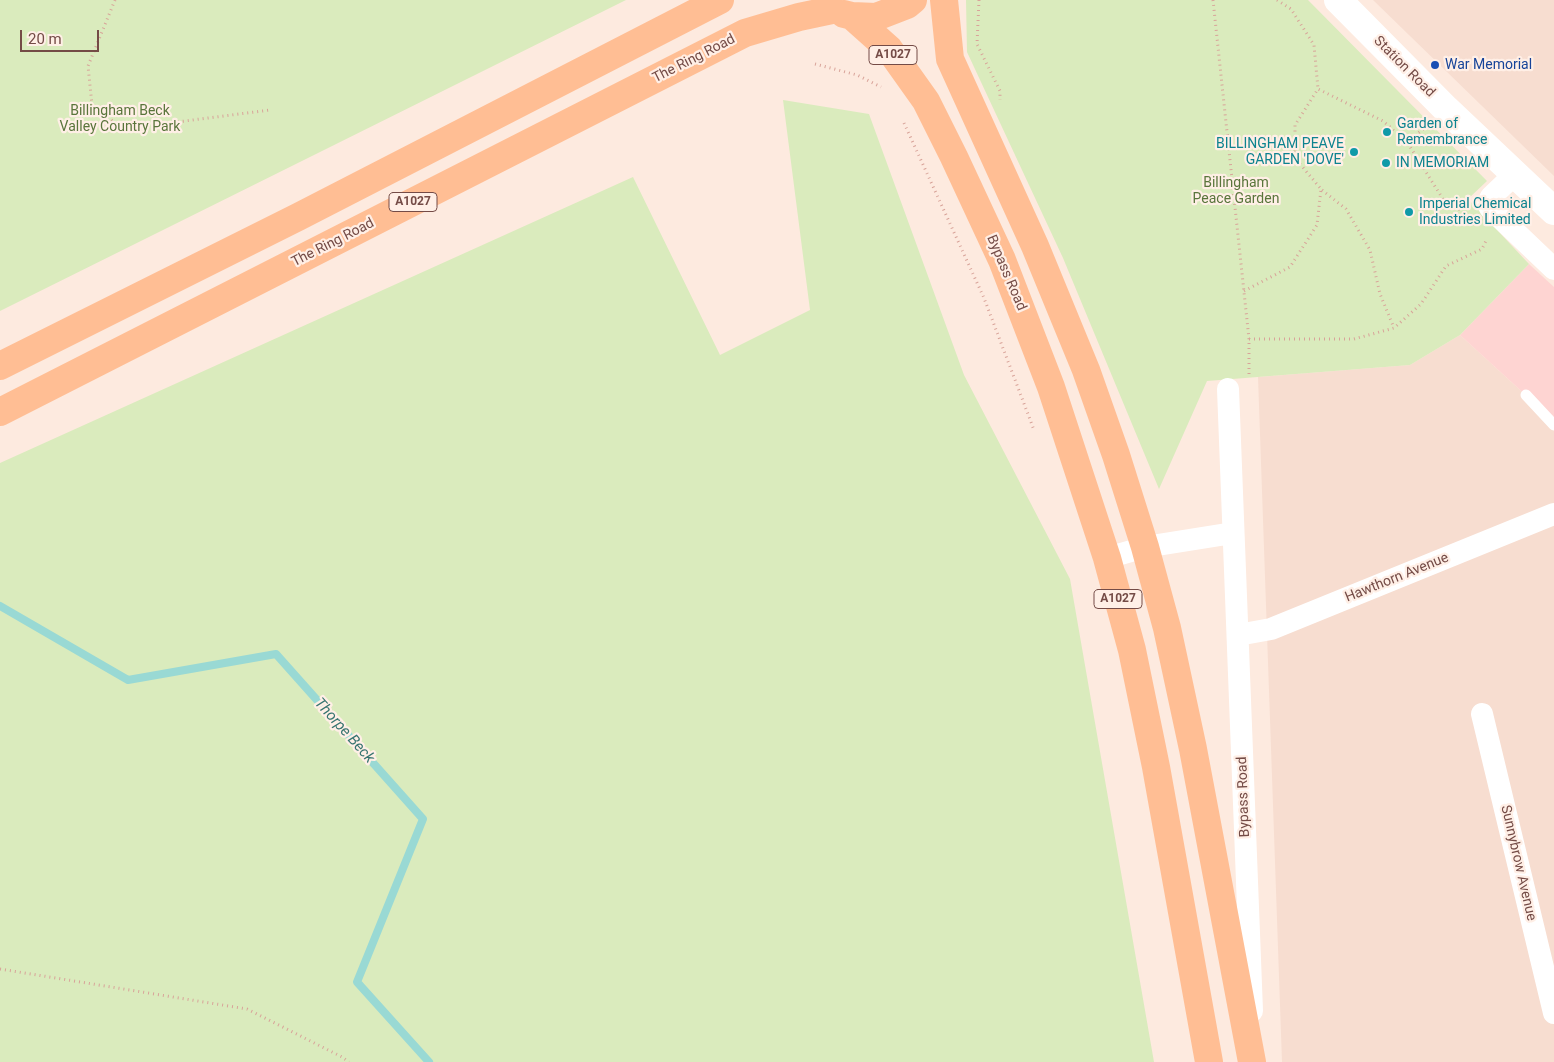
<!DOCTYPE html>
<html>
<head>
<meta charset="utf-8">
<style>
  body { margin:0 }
  #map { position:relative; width:1554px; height:1062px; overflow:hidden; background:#fdeadf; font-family:Roboto,sans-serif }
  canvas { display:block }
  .scale { position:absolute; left:20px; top:30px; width:79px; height:22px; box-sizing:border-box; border:2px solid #744b46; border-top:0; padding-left:6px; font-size:15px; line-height:18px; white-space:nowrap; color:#744b46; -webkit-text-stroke:4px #ffefe6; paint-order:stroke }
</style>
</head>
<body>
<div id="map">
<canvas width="1554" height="1062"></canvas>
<div class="scale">20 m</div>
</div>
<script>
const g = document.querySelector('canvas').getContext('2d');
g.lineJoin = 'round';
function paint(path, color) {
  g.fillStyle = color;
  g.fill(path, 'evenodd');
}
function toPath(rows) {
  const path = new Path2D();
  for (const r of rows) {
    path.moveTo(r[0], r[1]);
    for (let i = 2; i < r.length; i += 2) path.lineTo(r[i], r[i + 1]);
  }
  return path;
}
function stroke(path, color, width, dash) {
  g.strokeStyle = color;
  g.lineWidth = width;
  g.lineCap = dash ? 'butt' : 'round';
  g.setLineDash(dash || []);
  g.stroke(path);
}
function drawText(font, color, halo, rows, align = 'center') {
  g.font = font + ' Roboto,sans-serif';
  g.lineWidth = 4.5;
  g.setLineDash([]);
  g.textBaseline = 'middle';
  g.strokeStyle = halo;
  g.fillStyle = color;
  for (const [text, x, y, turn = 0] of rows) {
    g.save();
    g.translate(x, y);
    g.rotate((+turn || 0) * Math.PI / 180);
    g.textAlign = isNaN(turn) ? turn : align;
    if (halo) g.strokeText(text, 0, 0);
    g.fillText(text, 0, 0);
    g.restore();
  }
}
paint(toPath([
  [1373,0,1554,0,1554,176],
  [1460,335,1554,421,1554,1062,1282,1062,1258,377,1410,365]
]), '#f7ddd0');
paint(toPath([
  [1529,264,1554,287,1554,421,1460,335]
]), '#fed4d2');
paint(toPath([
  [0,0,626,0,0,311],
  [966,0,1308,0,1487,181,1468,199,1529,264,1460,335,1410,365,1207,381,1159,489,1063,258,967,52],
  [783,100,869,114,964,375,1070,579,1154,1062,0,1062,0,463,633,177,720,355,810,310]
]), '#daebbd');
stroke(toPath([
  [0,606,128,680,276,654,423,819,357,982,429,1062]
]), '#99d9d4', 8);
stroke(toPath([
  [115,0,88,66,92,105,123,129,270,110],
  [979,0,977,44,1000,91,1000,100],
  [1213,0,1249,339,1249,376],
  [1277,0,1291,9,1314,45,1318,89],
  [815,64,857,75,881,87],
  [904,123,984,298,1034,430],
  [1407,142,1427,126],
  [1322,190,1346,209,1370,250,1380,294,1394,328],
  [1244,291,1290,267,1317,225,1321,189,1295,158,1295,125,1318,89,1383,121,1407,142,1443,199,1465,213],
  [1249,339,1354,339,1394,328,1421,304,1446,266,1482,249,1487,239],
  [0,969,247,1009,342,1057,349,1062]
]), '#d8a399', 3, [1, 4]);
stroke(toPath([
  [1526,395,1554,425]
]), '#fff', 11);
stroke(toPath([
  [1515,174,1491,197,1488,203,1490,208,1554,269],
  [1228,389,1252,1011],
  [1107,558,1145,547,1233,533],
  [1238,635,1271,629,1554,514],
  [1482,714,1554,1013]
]), '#fff', 22);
stroke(toPath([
  [1338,0,1446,109,1554,211]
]), '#fff', 28);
stroke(toPath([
  [944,0,950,59,1035,246,1086,370,1116,455,1145,547,1167,628,1193,749,1252,1062],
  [844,14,852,16,876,17,907,5,913,0],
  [852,16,889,49,926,101,954,157,1002,260,1051,387,1107,558,1132,650,1156,767,1209,1062],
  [0,366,298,217,720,0],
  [0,412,745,33,799,17,832,10]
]), '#ffbe94', 28);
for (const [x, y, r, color] of [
  [1435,65,5,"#1a4fb4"],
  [1387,132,5,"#0f9aa8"],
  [1354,152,5,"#0f9aa8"],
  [1386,163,5,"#0f9aa8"],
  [1409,212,5,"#0f9aa8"]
]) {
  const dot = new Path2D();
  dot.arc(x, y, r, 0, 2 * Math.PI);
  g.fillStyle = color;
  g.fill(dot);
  stroke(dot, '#ffefe6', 2);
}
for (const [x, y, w] of [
  [893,55,48],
  [413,202,48],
  [1118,599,48]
]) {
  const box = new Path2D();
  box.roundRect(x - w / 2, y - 9.5, w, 19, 4);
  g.fillStyle = '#ffefe6';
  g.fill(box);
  stroke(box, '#744b46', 1);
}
drawText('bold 12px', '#744b46', null, [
  ["A1027",893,55],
  ["A1027",413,202],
  ["A1027",1118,599]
]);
drawText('14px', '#744b46', '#ffefe6', [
  ["The Ring Road",694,59,-27],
  ["Station Road",1404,67,45],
  ["The Ring Road",333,243,-27],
  ["Bypass Road",1006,273,67],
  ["Hawthorn Avenue",1397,578,-22],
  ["Bypass Road",1244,797,-92],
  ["Sunnybrow Avenue",1518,863,77]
]);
drawText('14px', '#164399', '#ffefe6', [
  ["War Memorial",1445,65]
], 'left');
drawText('14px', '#59753b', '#ffefe6', [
  ["Billingham Beck",120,111],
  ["Valley Country Park",120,127],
  ["Billingham",1236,183],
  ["Peace Garden",1236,199]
]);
drawText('14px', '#0d838f', '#ffefe6', [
  ["Garden of",1397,124],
  ["Remembrance",1397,140],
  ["BILLINGHAM PEAVE",1344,144,"right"],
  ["GARDEN 'DOVE'",1344,160,"right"],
  ["IN MEMORIAM",1396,163],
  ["Imperial Chemical",1419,204],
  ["Industries Limited",1419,220]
], 'left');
drawText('italic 15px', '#367470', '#ffefe6', [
  ["Thorpe Beck",344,731,48]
]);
</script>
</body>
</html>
